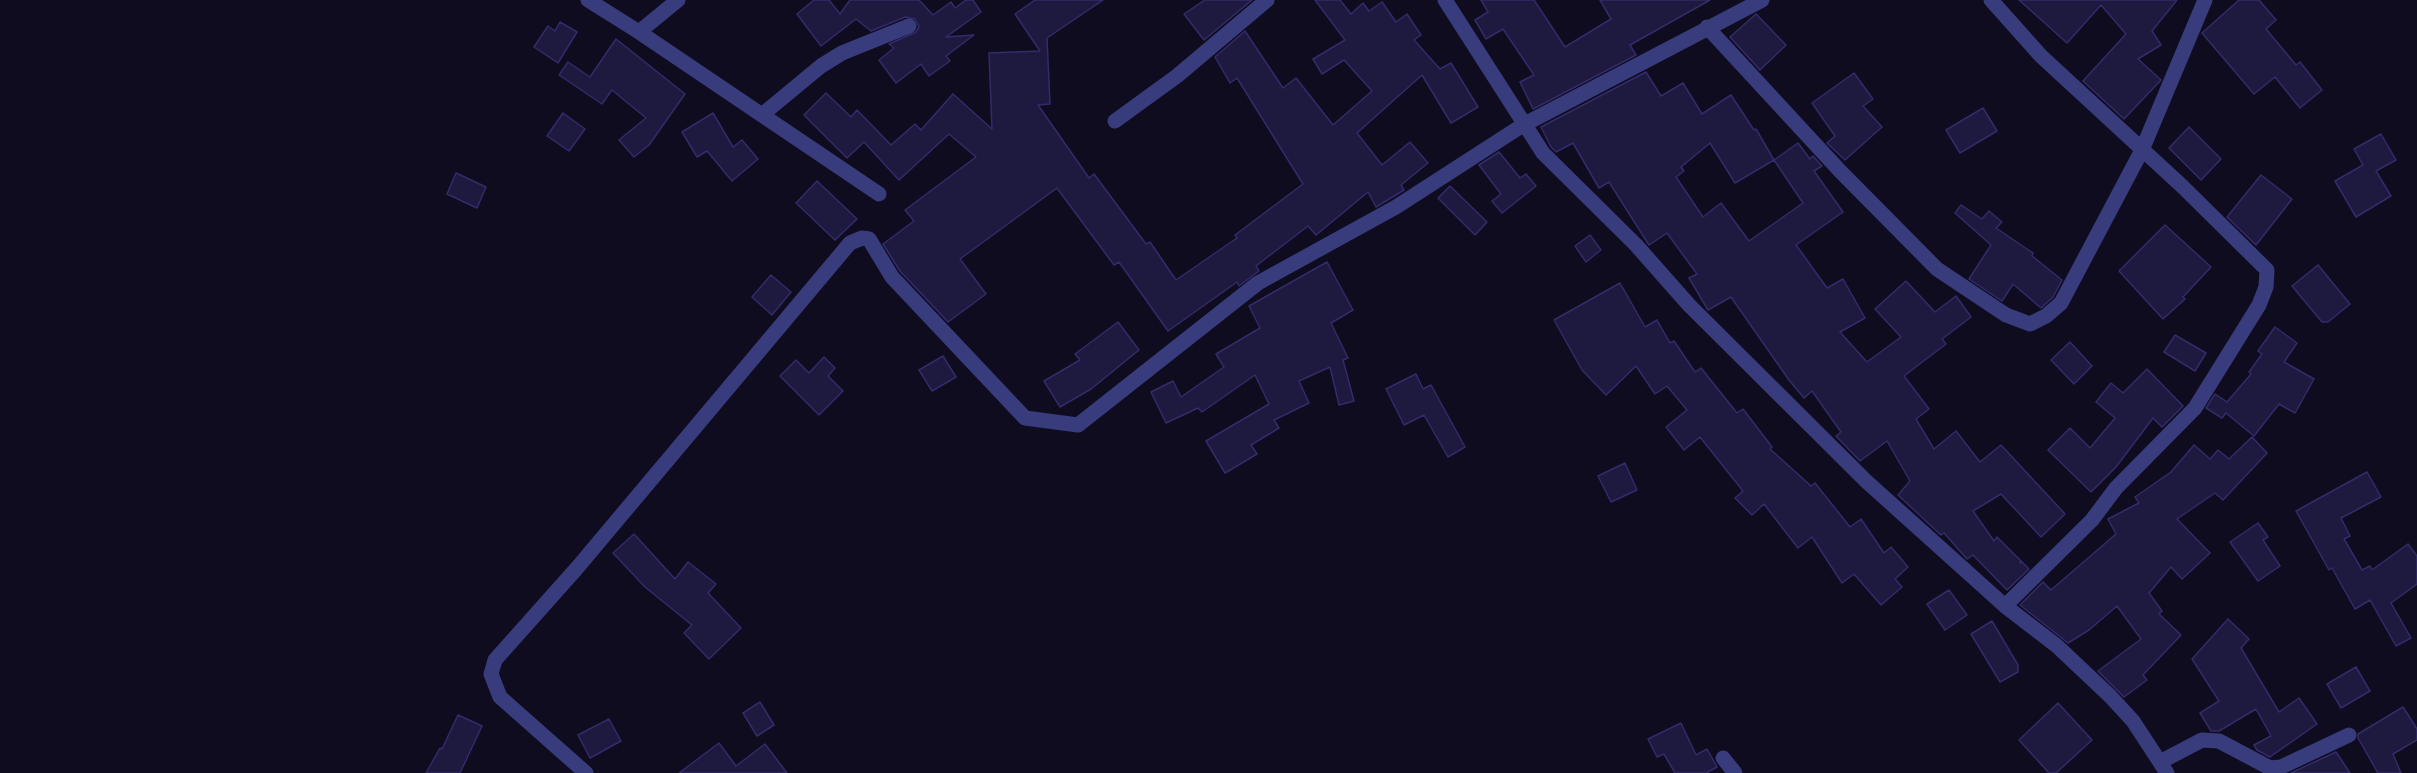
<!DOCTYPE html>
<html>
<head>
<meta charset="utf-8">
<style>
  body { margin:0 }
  canvas { display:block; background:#0e0c1e }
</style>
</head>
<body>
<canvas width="2417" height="773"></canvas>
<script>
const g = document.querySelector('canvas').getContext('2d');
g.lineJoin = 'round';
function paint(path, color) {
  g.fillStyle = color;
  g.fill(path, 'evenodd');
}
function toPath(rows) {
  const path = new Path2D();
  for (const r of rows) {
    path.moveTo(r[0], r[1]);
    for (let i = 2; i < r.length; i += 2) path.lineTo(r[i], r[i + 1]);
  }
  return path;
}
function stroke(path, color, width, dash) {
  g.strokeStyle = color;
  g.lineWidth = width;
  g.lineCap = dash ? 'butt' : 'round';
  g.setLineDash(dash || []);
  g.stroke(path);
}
const building = toPath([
  [814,0,829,0,840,14,850,0,919,0,933,15,951,2,955,8,966,0,973,0,981,12,946,37,974,35,946,56,950,61,929,76,921,64,896,83,879,60,894,48,889,44,916,32,919,27,915,19,905,17,871,31,856,19,821,46,797,14,814,0],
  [1035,0,1103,0,1047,38,1050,104,1038,105,1089,178,1094,174,1146,244,1150,242,1176,280,1237,238,1235,235,1303,184,1237,78,1230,83,1215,57,1245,31,1283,88,1296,78,1333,125,1372,91,1344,60,1322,74,1313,59,1345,40,1315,0,1340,0,1351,14,1363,3,1369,11,1382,2,1396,22,1407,14,1421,35,1414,40,1440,69,1451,63,1478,107,1451,123,1422,75,1357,133,1382,165,1410,142,1428,163,1401,185,1404,190,1376,207,1368,192,1316,235,1308,226,1256,266,1259,271,1239,286,1237,282,1168,331,1119,262,1114,265,1057,188,960,259,986,294,948,322,900,271,883,244,914,221,905,210,976,157,949,134,899,180,864,142,847,158,804,115,826,93,851,117,857,110,891,145,915,124,921,130,953,94,992,129,989,53,1040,51,1015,14,1035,0],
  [1205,0,1252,0,1204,40,1184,14,1205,0],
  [1481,0,1534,0,1565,47,1611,19,1600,0,1710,0,1630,45,1636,55,1533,109,1520,82,1534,75,1503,29,1486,39,1475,20,1488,12,1481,0],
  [2019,0,2177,0,2152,31,2161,45,2138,59,2161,80,2124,119,2083,81,2126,34,2101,5,2067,43,2019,0],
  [2239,0,2259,0,2276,20,2266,29,2296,65,2300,62,2322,90,2300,108,2275,77,2254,94,2202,33,2239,0],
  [1756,14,1786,45,1760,70,1730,37,1756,14],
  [560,22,577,32,558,63,534,47,548,26,555,31,560,22],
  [616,39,685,94,649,145,634,157,619,140,646,118,612,90,602,104,559,75,568,62,590,77,616,39],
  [1646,72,1661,96,1683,83,1702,114,1731,95,1754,130,1756,129,1774,160,1798,143,1810,159,1813,156,1822,166,1814,171,1843,212,1796,245,1827,288,1843,279,1865,318,1840,332,1867,362,1901,337,1875,309,1906,281,1935,312,1956,296,1971,317,1942,339,1946,344,1904,376,1929,409,1916,419,1934,449,1956,431,1980,462,2001,445,2065,514,2041,537,2001,494,1973,511,1994,541,1997,537,2021,561,2020,563,2022,562,2029,569,2007,590,1973,555,1967,559,1944,533,1941,535,1898,495,1910,481,1887,441,1860,461,1836,436,1841,432,1812,391,1804,398,1789,380,1731,297,1708,310,1689,278,1697,274,1667,233,1649,245,1609,182,1599,188,1573,143,1556,152,1551,147,1541,127,1646,72],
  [1710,143,1735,183,1774,160,1803,203,1749,241,1721,203,1703,217,1676,177,1684,171,1681,167,1710,143],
  [1854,73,1873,99,1863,106,1882,127,1845,160,1827,143,1835,136,1812,103,1854,73],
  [1983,108,1997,131,1960,153,1946,130,1983,108],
  [563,113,585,129,569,151,547,136,563,113],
  [713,113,733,147,742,140,758,159,732,181,707,151,697,157,682,132,713,113],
  [2189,127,2221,159,2201,180,2169,148,2189,127],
  [2381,134,2396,160,2376,171,2391,196,2356,217,2335,181,2363,165,2354,149,2381,134],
  [1499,152,1520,178,1526,174,1536,186,1502,213,1492,201,1501,194,1479,165,1499,152],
  [456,173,486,187,477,208,447,194,456,173],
  [2261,175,2292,199,2256,245,2227,217,2261,175],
  [817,181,857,219,835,240,796,203,817,181],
  [1450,186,1487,222,1475,235,1438,198,1450,186],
  [1961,205,1982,219,1989,211,2002,222,1996,228,2033,253,2032,256,2062,280,2053,297,2041,308,2013,284,2002,301,1969,279,1991,245,1955,213,1961,205],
  [2165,225,2211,267,2183,297,2185,299,2163,319,2119,271,2165,225],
  [1590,235,1601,250,1586,262,1575,246,1590,235],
  [1327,262,1353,310,1331,323,1348,358,1343,360,1354,401,1339,405,1330,367,1299,381,1309,403,1274,420,1279,428,1251,445,1257,454,1225,473,1206,441,1269,404,1255,375,1202,412,1198,408,1166,423,1151,392,1173,381,1181,397,1224,367,1216,354,1260,328,1249,306,1327,262],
  [2318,265,2350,304,2328,322,2322,322,2292,286,2318,265],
  [771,275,791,292,772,315,752,297,771,275],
  [1620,283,1645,327,1657,320,1670,343,1674,341,1695,372,1701,368,1737,413,1743,409,1772,447,1770,449,1811,486,1815,483,1850,527,1861,519,1884,553,1891,547,1908,567,1895,579,1902,587,1881,605,1854,574,1842,583,1812,537,1798,548,1764,504,1752,515,1735,498,1743,491,1700,437,1684,450,1666,427,1687,410,1667,386,1655,394,1636,366,1606,395,1582,370,1554,320,1620,283],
  [1118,322,1139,350,1091,389,1060,407,1044,381,1080,360,1075,354,1118,322],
  [2275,327,2297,343,2284,362,2314,379,2295,413,2279,404,2254,436,2226,413,2222,418,2206,408,2215,394,2227,402,2251,374,2249,372,2262,354,2258,351,2275,327],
  [2175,335,2206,353,2195,371,2164,352,2175,335],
  [2070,342,2092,366,2074,384,2051,360,2070,342],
  [943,356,956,377,932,391,919,370,943,356],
  [824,357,835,368,828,376,843,391,819,415,780,376,796,360,809,373,824,357],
  [2147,369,2183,406,2162,427,2153,418,2116,467,2091,492,2048,450,2070,428,2090,448,2115,418,2096,402,2111,383,2123,393,2147,369],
  [1416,374,1423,389,1431,385,1465,447,1448,457,1424,415,1404,425,1386,389,1416,374],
  [2252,437,2267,453,2223,500,2215,493,2177,519,2210,553,2182,579,2171,567,2149,593,2162,611,2159,614,2181,635,2143,675,2147,680,2124,697,2098,671,2141,639,2117,606,2089,630,2068,643,2020,605,2043,582,2051,590,2116,534,2108,519,2139,503,2135,497,2171,472,2194,445,2210,459,2218,450,2229,459,2252,437],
  [1625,463,1637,490,1611,502,1598,476,1625,463],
  [2367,472,2381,497,2341,518,2350,536,2344,539,2362,570,2370,566,2372,570,2408,544,2417,556,2417,584,2391,603,2411,638,2396,646,2370,600,2355,609,2332,568,2329,570,2296,511,2367,472],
  [2258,523,2268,537,2263,540,2280,566,2258,581,2230,542,2258,523],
  [634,534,675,579,688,562,716,584,708,593,741,628,709,659,684,633,692,625,645,587,613,553,634,534],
  [1949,590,1967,615,1945,630,1927,604,1949,590],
  [2228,619,2249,639,2241,648,2279,712,2299,698,2317,724,2270,757,2257,750,2254,745,2271,736,2256,709,2219,731,2211,731,2200,713,2219,701,2192,659,2228,619],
  [1992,621,2018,665,2018,672,2000,682,1971,634,1992,621],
  [2356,667,2370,691,2341,708,2327,684,2356,667],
  [760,702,774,725,757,736,743,713,760,702],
  [2058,703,2092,740,2056,773,2049,773,2019,740,2058,703],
  [2403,707,2417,729,2417,740,2393,754,2401,773,2378,773,2358,738,2358,734,2403,707],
  [458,715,482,726,460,773,426,773,440,748,442,749,458,715],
  [609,719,621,741,590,758,578,735,609,719],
  [1681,723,1696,755,1707,749,1717,767,1706,773,1675,773,1664,754,1657,757,1648,739,1681,723],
  [719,743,736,766,765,744,787,773,679,773,719,743],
  [2336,752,2350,773,2291,773,2336,752]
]);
paint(building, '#1e193f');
stroke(building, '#332b6a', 1.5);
stroke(toPath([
  [588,0,639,32,879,194],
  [1445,0,1543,153,1636,245,1689,305,1866,481,2005,606,2057,646,2110,696,2133,721,2167,773],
  [1991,0,2041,56,2183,187,2267,270,2266,287,2259,305,2195,408,2116,488,2092,520,2005,606],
  [1707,27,1840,171,1937,269,2006,315,2030,324,2046,316,2061,303,2142,150,2205,0],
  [639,32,678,0],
  [763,114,821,66,842,53,909,26],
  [1115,121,1177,76,1267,0],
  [1723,758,1735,773],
  [2160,762,2202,740,2219,741,2270,768,2281,767,2349,735],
  [586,773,500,697,491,674,495,660,577,568,850,243,862,238,869,239,892,277,1025,418,1078,425,1258,283,1396,207,1523,125,1762,0]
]), '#383b7c', 15);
</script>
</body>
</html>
